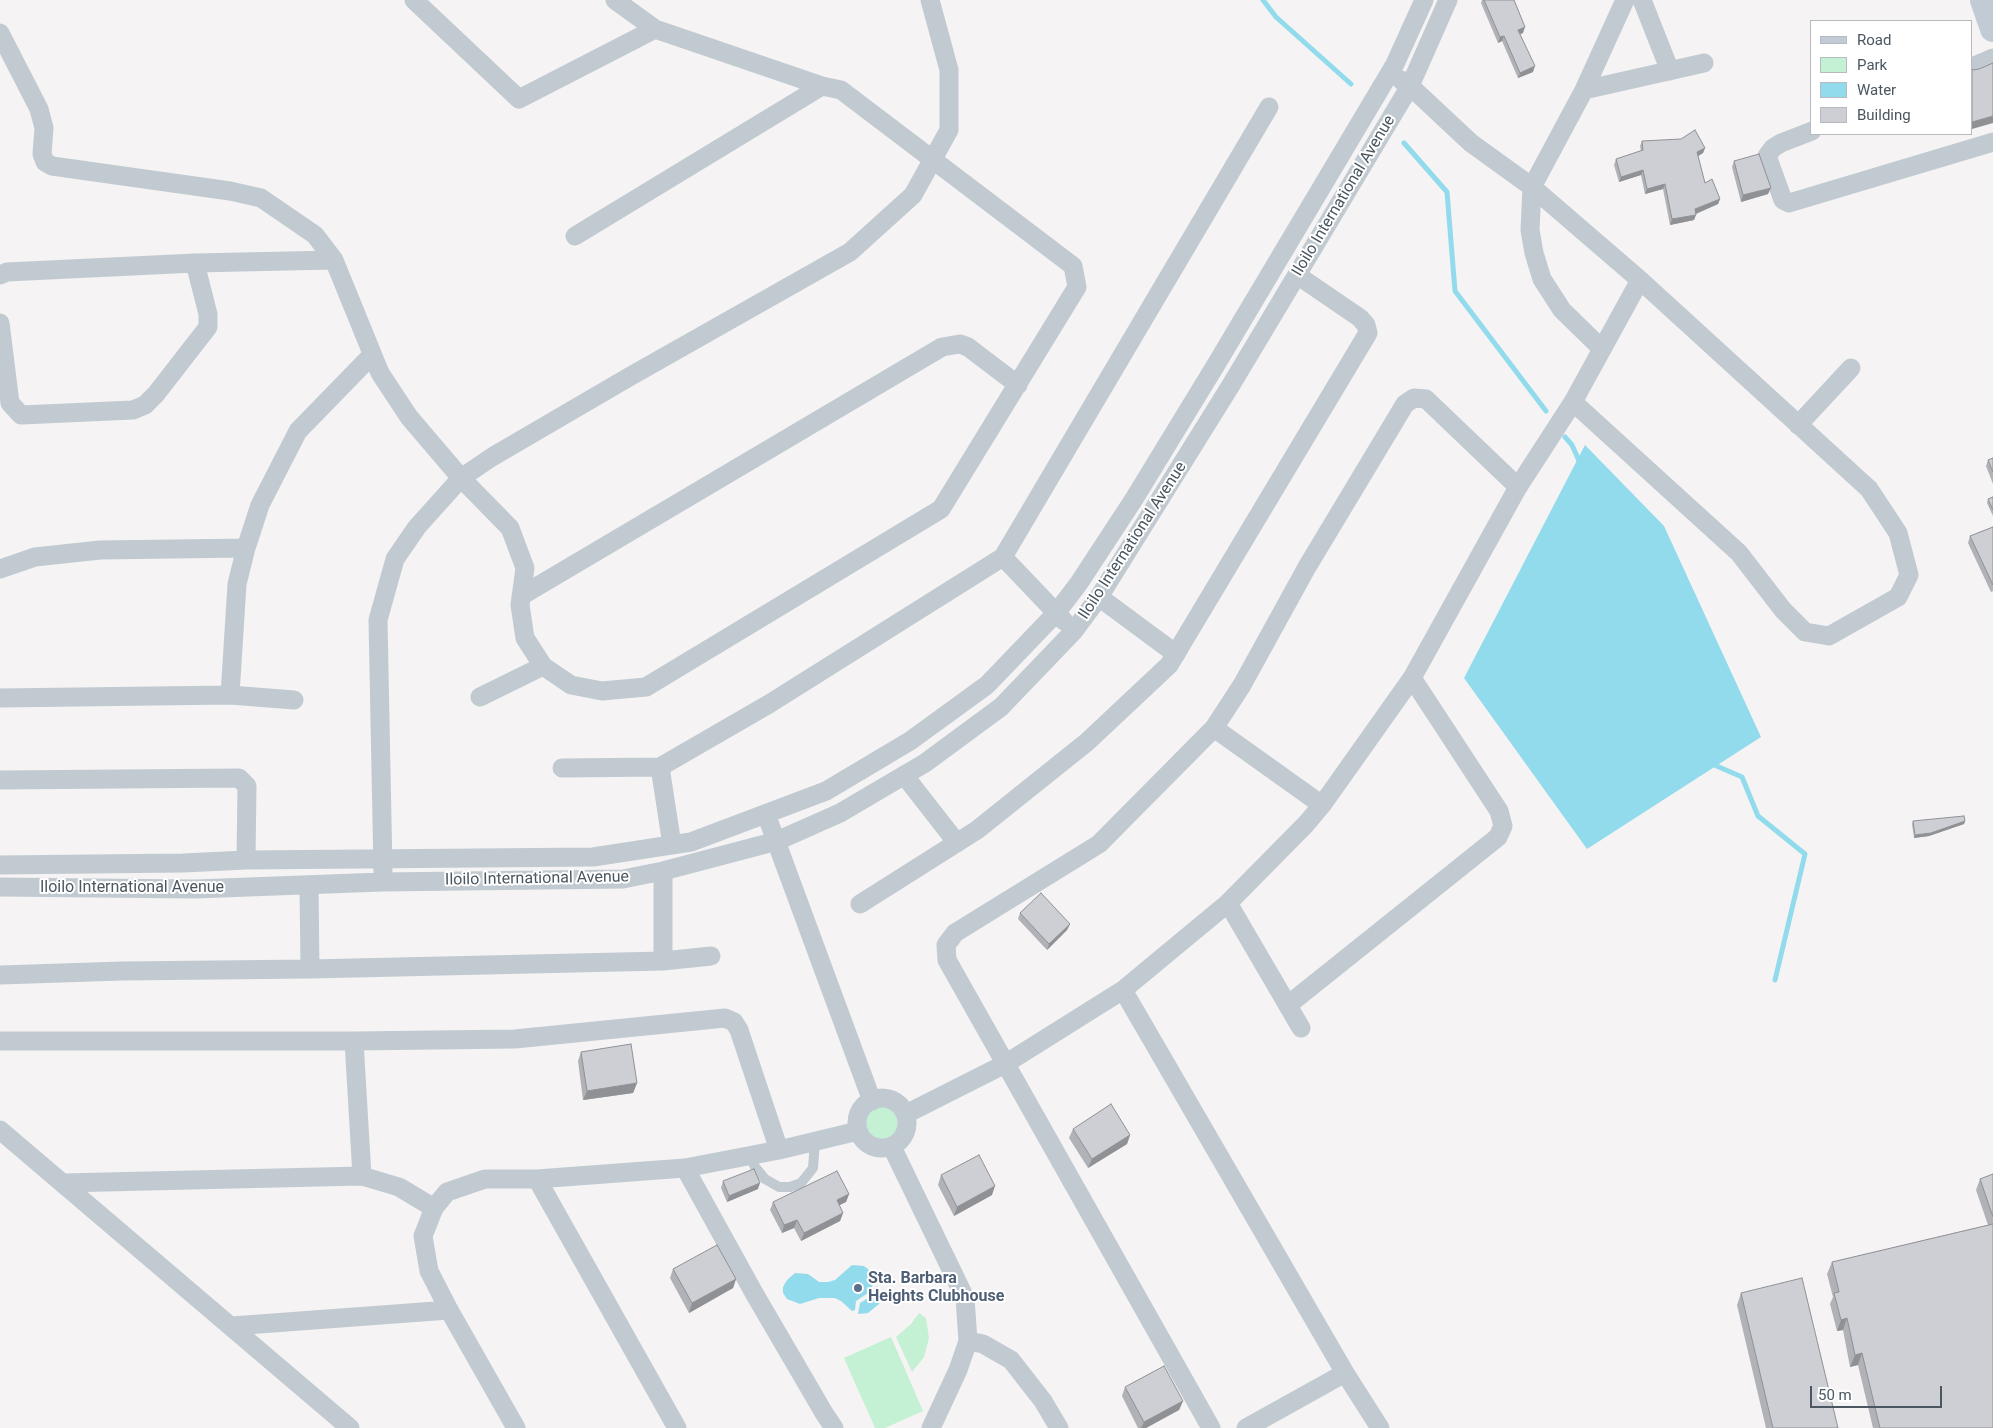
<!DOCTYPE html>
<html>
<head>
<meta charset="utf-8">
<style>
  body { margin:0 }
  #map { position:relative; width:1993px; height:1428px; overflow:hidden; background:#f5f3f3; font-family:Roboto,sans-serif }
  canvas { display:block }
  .legend { position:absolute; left:1810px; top:20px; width:162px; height:115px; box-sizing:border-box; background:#fff; border:1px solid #b7bbbf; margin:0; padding:6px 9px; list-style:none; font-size:15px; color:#4a5660 }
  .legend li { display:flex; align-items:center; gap:10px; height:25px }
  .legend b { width:25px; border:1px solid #b7bbbf }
  .scale { position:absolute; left:1810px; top:1386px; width:132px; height:22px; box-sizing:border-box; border:2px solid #4a5660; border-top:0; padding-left:6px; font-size:15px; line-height:18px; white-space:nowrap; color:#4a5660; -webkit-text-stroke:4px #fff; paint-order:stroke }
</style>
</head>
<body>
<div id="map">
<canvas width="1993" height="1428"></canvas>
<ul class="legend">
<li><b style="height:6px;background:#c1cbd5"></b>Road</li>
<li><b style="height:14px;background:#c4f0d4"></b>Park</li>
<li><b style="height:14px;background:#92dbec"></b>Water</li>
<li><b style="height:14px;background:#cdcfd5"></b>Building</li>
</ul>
<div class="scale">50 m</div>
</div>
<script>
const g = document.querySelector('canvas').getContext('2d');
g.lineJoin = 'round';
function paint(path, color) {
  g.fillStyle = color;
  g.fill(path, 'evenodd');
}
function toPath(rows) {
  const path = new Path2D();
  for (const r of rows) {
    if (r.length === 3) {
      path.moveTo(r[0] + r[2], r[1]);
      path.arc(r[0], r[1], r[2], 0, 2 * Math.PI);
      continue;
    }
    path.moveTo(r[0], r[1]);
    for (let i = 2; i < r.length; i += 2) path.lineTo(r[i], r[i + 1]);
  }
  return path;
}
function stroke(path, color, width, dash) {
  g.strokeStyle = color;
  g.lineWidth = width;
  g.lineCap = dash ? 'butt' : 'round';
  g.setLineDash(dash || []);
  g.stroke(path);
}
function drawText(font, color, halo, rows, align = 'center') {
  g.font = font + ' Roboto,sans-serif';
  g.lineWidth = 4;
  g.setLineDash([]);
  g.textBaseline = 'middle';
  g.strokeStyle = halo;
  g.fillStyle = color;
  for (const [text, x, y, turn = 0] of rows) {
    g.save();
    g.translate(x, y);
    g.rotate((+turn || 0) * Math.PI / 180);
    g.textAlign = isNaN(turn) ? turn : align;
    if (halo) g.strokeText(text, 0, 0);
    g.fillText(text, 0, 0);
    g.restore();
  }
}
paint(toPath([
  [882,1123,16],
  [919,1313,926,1318,929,1338,924,1357,912,1372,896,1337,911,1324],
  [891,1337,923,1411,885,1428,875,1428,844,1358]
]), '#c4f0d4');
paint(toPath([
  [1585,445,1664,526,1761,737,1587,849,1464,678],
  [852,1265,864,1266,868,1269,874,1279,871,1291,856,1301,855,1310,852,1311,841,1301,835,1298,819,1298,800,1304,787,1299,783,1293,783,1287,787,1280,795,1273,808,1274,819,1282,828,1282,835,1280],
  [877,1286,882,1295,879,1304,868,1313,858,1314,860,1303,868,1298]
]), '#92dbec');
stroke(toPath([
  [1263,0,1276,17,1351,84],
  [1404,143,1447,192,1455,291,1546,411],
  [1565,437,1572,445,1580,463],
  [1712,764,1742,777,1758,816,1805,854,1775,980]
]), '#92dbec', 5);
stroke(toPath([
  [750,1155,755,1167,765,1179,779,1187,790,1187,801,1183,813,1168,815,1141]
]), '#c1cad1', 10);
stroke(toPath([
  [414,0,519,99,655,29],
  [1642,0,1670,71],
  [0,33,39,109,44,128,42,154,45,162,52,166,230,191,261,198,315,235,334,260],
  [1972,67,1993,58],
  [1401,80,1410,86,1471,143,1532,187,1640,280,1869,489,1898,533,1909,575,1898,597,1829,636,1805,632,1783,610,1739,553,1573,402],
  [1584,90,1704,63],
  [1812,131,1781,143,1773,148,1767,156,1783,200,1789,203,1993,142],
  [575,236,822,86],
  [0,275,7,272,195,263,334,260,380,373,409,417,461,478,510,528,525,568,520,605,525,638,543,666,571,685,602,691,646,687,941,509,1077,287,1073,266,841,90,822,86,655,29,615,0],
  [0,323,10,403,21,415,133,410,145,405,156,394,208,327,208,314,195,263],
  [1602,349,1562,310,1542,279,1534,253,1530,230,1532,187,1584,90,1625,0],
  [1798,425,1851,368],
  [1003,557,1064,621],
  [0,569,35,557,100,550,246,548],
  [521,596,942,347,960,344,968,347,1018,385],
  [1099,597,1176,654],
  [230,695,294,700],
  [480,697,543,666],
  [0,698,230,695,237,584,246,548,260,505,298,431,372,355],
  [1214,728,1322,805],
  [660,767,672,845],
  [562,768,660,767,769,704,1003,557,1269,107],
  [904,775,957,843],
  [0,780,239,778,247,786,246,860],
  [766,814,872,1101],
  [0,865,183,863,246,860,593,857,691,842,826,791,910,741,987,685,1057,612,1079,583,1134,499,1217,363,1395,64,1424,0],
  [383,871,378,620,395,559,417,527,461,478,492,457,629,377,850,252,913,195,949,130,949,70,930,0],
  [309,885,310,969],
  [0,887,195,889,382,882,623,879,663,871,777,841,840,813,925,763,1001,707,1073,632,1099,597,1231,385,1410,86,1448,0],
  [1228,903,1301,1028],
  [860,904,977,830,1087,742,1169,665,1368,333,1366,325,1360,318,1297,275],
  [663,961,663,871],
  [0,975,122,971,310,969,663,961,711,956],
  [1123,990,1345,1373,1380,1428],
  [1288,1005,1498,837,1503,826,1499,811,1412,678],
  [0,1041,354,1041,515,1039,725,1018,734,1022,739,1030,779,1150],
  [354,1041,362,1176],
  [882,1123,25],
  [906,1114,1005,1064,1123,990,1228,903,1306,824,1322,805,1412,678,1518,487,1573,402,1640,280],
  [0,1130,350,1428],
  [892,1147,965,1298,968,1341,958,1370,931,1428],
  [685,1168,754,1293,824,1413,834,1428],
  [537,1179,677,1428],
  [63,1183,362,1176,399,1187,434,1208],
  [232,1326,449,1310],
  [968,1341,983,1344,1011,1360,1043,1401,1059,1428],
  [516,1428,449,1310,429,1271,423,1236,434,1208,447,1192,485,1179,537,1179,685,1168,779,1150,858,1131],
  [1211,1428,947,960,946,945,955,933,1099,844,1214,728,1242,685,1307,567,1405,404,1414,398,1426,399,1518,487],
  [1246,1428,1345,1373]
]), '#c1cad1', 19);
stroke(toPath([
  [1983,0,1993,29]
]), '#c1cbd5', 26);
paint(toPath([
  [1482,0,1514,0,1523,33,1520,34,1533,72,1518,78,1502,41,1498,43,1481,3],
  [1642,141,1705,148,1703,153,1698,156,1705,183,1720,199,1718,204,1696,214,1694,220,1670,225,1663,189,1645,194,1641,175,1619,182,1614,165,1616,159,1641,151,1640,146],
  [1734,161,1768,194,1741,202,1732,167],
  [1993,458,1993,484,1986,466,1988,460],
  [1993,497,1993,516,1987,503,1988,499],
  [1993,527,1993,591,1991,592,1968,543,1970,536],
  [1913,821,1965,821,1964,824,1929,836,1914,838,1912,824],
  [1020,913,1070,924,1067,930,1047,950,1018,919],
  [581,1052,637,1083,633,1093,583,1100,578,1061],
  [1073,1129,1130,1135,1127,1144,1088,1168,1069,1138],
  [1993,1174,1993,1428,1873,1428,1858,1365,1850,1367,1843,1330,1837,1331,1830,1304,1833,1297,1827,1274,1832,1262,1988,1225,1976,1190,1980,1179],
  [941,1175,992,1195,954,1216,938,1185],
  [723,1181,758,1189,727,1202,721,1188],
  [849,1194,846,1202,839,1205,843,1213,840,1221,801,1241,794,1228,782,1233,770,1210,773,1202],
  [673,1269,736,1279,733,1288,689,1313,670,1278],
  [1741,1293,1838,1428,1766,1428,1737,1305],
  [1125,1387,1183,1401,1179,1410,1146,1428,1138,1428,1122,1396]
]), '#b0b2b7');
paint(toPath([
  [1525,27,1523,33,1516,36,1518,30],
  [1504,36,1502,41,1498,43,1500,37],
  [1535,66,1533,72,1518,78,1520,73],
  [1993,116,1993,123,1972,129,1972,122],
  [1705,148,1703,153,1695,158,1697,152],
  [1643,170,1641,175,1619,182,1621,177],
  [1665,184,1663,189,1645,194,1647,189],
  [1771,188,1768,194,1741,202,1743,195],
  [1720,199,1718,204,1693,215,1695,209],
  [1696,215,1694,220,1670,225,1672,219],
  [1965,821,1964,824,1929,836,1914,838,1915,835],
  [1070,924,1067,930,1047,950,1049,944],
  [637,1083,633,1093,583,1100,587,1091],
  [1130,1135,1127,1144,1088,1168,1092,1159],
  [760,1183,758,1189,727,1202,729,1196],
  [995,1186,992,1195,954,1216,957,1207],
  [849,1194,846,1202,834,1208,837,1200],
  [843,1213,840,1221,801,1241,804,1233],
  [797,1220,794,1228,782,1233,784,1225],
  [736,1279,733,1288,689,1313,692,1303],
  [1847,1318,1843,1330,1837,1331,1841,1320],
  [1862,1353,1858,1365,1850,1367,1855,1355],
  [1183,1401,1179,1410,1146,1428,1141,1428,1144,1422]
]), '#909195');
const building = toPath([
  [1484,0,1514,0,1525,27,1518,30,1535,66,1520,73,1504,36,1500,37,1484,0],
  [1993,63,1993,116,1972,122,1972,69,1973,70,1979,69,1993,63],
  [1695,130,1705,148,1697,152,1705,183,1712,179,1720,199,1695,209,1696,215,1672,219,1665,184,1647,189,1643,170,1621,177,1616,159,1643,150,1642,141,1681,139,1695,130],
  [1759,154,1771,188,1743,195,1734,161,1759,154],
  [1993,458,1993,472,1988,460,1993,458],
  [1993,497,1993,510,1988,499,1993,497],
  [1993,527,1993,585,1970,536,1993,527],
  [1964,816,1965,821,1931,833,1915,835,1913,821,1964,816],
  [1041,893,1070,924,1049,944,1020,913,1041,893],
  [631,1044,637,1083,587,1091,581,1052,631,1044],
  [1111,1104,1130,1135,1092,1159,1073,1129,1111,1104],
  [979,1155,995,1186,957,1207,941,1175,979,1155],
  [754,1169,760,1183,729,1196,723,1181,754,1169],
  [837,1171,849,1194,837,1200,843,1213,804,1233,797,1220,784,1225,773,1202,837,1171],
  [1993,1174,1993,1217,1980,1179,1993,1174],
  [1993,1224,1993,1428,1880,1428,1862,1353,1855,1355,1847,1318,1841,1320,1834,1293,1839,1292,1832,1262,1993,1224],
  [717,1245,736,1279,692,1303,673,1269,717,1245],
  [1802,1278,1838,1428,1773,1428,1741,1293,1802,1278],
  [1164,1366,1183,1401,1144,1422,1125,1387,1164,1366]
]);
paint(building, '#cdcfd5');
stroke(building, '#909195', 1);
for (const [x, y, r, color] of [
  [858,1288,5,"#5c6f8a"]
]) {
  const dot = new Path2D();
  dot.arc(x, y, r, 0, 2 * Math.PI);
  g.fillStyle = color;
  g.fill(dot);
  stroke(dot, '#fff', 2);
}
drawText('16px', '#4a5660', '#fff', [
  ["Iloilo International Avenue",1344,196,-59],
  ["Iloilo International Avenue",1133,541,-57],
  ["Iloilo International Avenue",537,879,-1],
  ["Iloilo International Avenue",132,888]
]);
drawText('bold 16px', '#4e5e75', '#fff', [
  ["Sta. Barbara",868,1279],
  ["Heights Clubhouse",868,1297]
], 'left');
</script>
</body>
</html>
